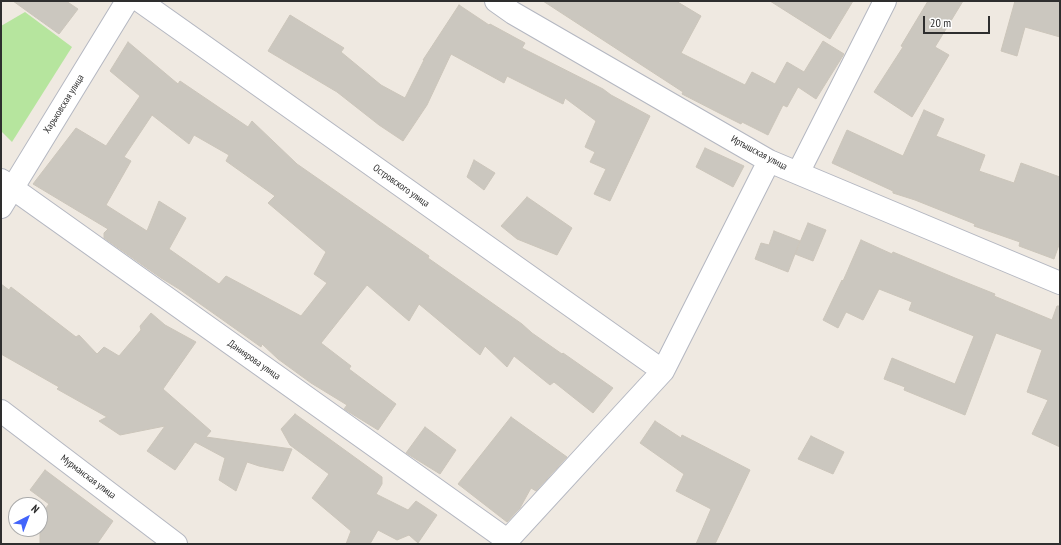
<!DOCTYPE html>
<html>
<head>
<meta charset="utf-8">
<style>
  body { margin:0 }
  #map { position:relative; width:1061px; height:545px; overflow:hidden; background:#efe9e1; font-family:"PT Sans Narrow",sans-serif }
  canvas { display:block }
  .frame { position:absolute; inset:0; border:2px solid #2e2e2e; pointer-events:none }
  .north { position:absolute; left:8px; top:497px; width:40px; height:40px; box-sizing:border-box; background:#fff; border:1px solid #ababab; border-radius:50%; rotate:42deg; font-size:11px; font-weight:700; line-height:16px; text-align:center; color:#2e2e2e }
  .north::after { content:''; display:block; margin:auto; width:14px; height:18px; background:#4264fb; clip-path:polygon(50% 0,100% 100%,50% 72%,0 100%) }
  .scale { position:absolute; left:923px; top:16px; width:67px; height:18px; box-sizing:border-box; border:2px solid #2e2e2e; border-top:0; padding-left:5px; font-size:12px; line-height:14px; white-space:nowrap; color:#2e2e2e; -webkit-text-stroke:3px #fff; paint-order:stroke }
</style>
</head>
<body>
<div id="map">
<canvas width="1061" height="545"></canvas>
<div class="frame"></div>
<div class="north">N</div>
<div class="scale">20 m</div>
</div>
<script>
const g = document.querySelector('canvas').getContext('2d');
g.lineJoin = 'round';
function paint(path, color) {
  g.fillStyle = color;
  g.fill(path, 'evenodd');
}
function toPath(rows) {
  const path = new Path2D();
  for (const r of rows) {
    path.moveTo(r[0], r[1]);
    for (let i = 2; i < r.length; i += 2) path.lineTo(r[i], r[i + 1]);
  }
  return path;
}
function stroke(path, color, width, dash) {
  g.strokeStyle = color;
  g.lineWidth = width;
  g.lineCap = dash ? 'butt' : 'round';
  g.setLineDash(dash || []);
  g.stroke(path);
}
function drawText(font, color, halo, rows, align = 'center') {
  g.font = font + ' "PT Sans Narrow",sans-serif';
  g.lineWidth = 3;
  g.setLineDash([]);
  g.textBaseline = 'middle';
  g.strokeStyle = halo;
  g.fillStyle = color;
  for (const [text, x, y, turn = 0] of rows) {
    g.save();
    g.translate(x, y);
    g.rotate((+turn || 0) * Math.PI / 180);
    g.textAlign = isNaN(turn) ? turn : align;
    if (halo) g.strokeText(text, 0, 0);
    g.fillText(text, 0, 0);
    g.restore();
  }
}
paint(toPath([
  [25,12,72,47,12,142,1,131,1,26]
]), '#b6e59e');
const building = toPath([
  [13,1,66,1,78,9,59,34,13,1],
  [543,1,676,1,701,16,681,53,745,85,752,72,775,84,787,62,804,72,823,41,844,54,816,99,798,87,787,107,783,105,768,135,742,122,741,124,723,115,682,94,683,92,543,1],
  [770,1,853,1,830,39,770,1],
  [928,1,963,1,935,47,949,55,912,117,874,92,903,47,901,46,928,1],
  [1015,1,1060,1,1060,37,1025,27,1017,56,1001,51,1015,1],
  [459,5,489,25,490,24,525,43,522,48,603,89,611,95,650,116,610,201,594,194,606,169,590,162,595,152,585,147,596,121,565,98,563,104,507,76,504,83,451,54,427,105,403,141,379,125,337,92,268,51,290,15,344,48,341,52,381,85,405,98,424,60,423,60,459,5],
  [128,42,178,84,180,81,248,127,252,121,297,164,429,256,428,258,522,324,532,333,562,354,563,353,613,388,593,413,554,382,550,385,514,356,507,367,485,346,480,355,419,304,409,321,367,285,321,343,351,366,349,369,396,404,378,430,344,409,347,405,311,383,278,359,262,344,261,347,179,289,161,278,104,238,104,233,108,229,33,184,76,128,106,146,140,96,110,71,128,42],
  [152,115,189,144,194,135,229,155,226,161,275,196,268,203,326,252,314,274,327,283,301,316,226,276,219,284,169,249,186,218,159,201,147,231,106,205,131,161,124,157,152,115],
  [924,110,944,119,936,136,985,155,979,171,1014,183,1021,163,1060,177,1060,242,1054,259,1019,246,1020,242,974,226,975,224,915,200,893,193,893,191,832,163,847,130,903,156,924,110],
  [705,148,744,166,733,187,696,167,705,148],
  [474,160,495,173,484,190,467,177,474,160],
  [527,197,572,228,557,255,517,239,501,226,527,197],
  [808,223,826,230,813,261,795,254,808,223],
  [774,231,800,241,788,272,755,259,761,243,769,245,774,231],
  [861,240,892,254,893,252,955,278,995,294,994,296,1052,320,1057,306,1060,306,1060,447,1032,434,1048,400,1027,392,1042,350,996,333,965,415,904,390,905,387,884,379,892,358,955,384,974,336,909,310,912,302,879,289,863,320,846,312,838,328,823,320,842,280,843,281,861,240],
  [1,284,9,290,11,287,76,337,79,335,97,354,104,347,119,356,141,330,140,326,151,313,165,325,196,342,163,389,211,431,206,437,292,449,283,471,259,466,247,462,236,491,219,480,225,458,195,442,175,470,147,451,165,426,120,435,99,421,107,417,57,389,59,387,1,354,1,284],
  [295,414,382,477,382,484,376,494,408,510,416,501,437,515,418,543,409,535,397,540,378,530,370,544,346,544,351,531,312,498,329,474,290,445,281,429,295,414],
  [511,417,567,457,536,491,531,488,520,508,507,522,458,484,511,417],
  [655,421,681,438,682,435,750,470,715,544,696,544,711,509,676,491,684,474,640,443,655,421],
  [425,427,456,450,440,474,406,453,425,427],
  [811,436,844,452,833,474,798,459,811,436],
  [45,470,113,521,97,544,40,544,40,516,49,504,30,490,45,470]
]);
paint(building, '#cbc7bf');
stroke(building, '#cbc5ba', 1);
const minor = toPath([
  [140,1,663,371],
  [496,1,513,13,769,161,1060,283],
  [798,173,885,1],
  [1,180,507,540],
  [1,207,127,1],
  [1,411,176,544],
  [504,544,663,371,769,161]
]);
stroke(minor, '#b4b7c1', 24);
stroke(minor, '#fff', 22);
drawText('10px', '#2e2e2e', '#fff', [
  ["Харьковская улица",64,104,-58],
  ["Иртышская улица",759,153,28],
  ["Островского улица",401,186,35],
  ["Даниярова улица",254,360,35],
  ["Мурманская улица",88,477,37]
]);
</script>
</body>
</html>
